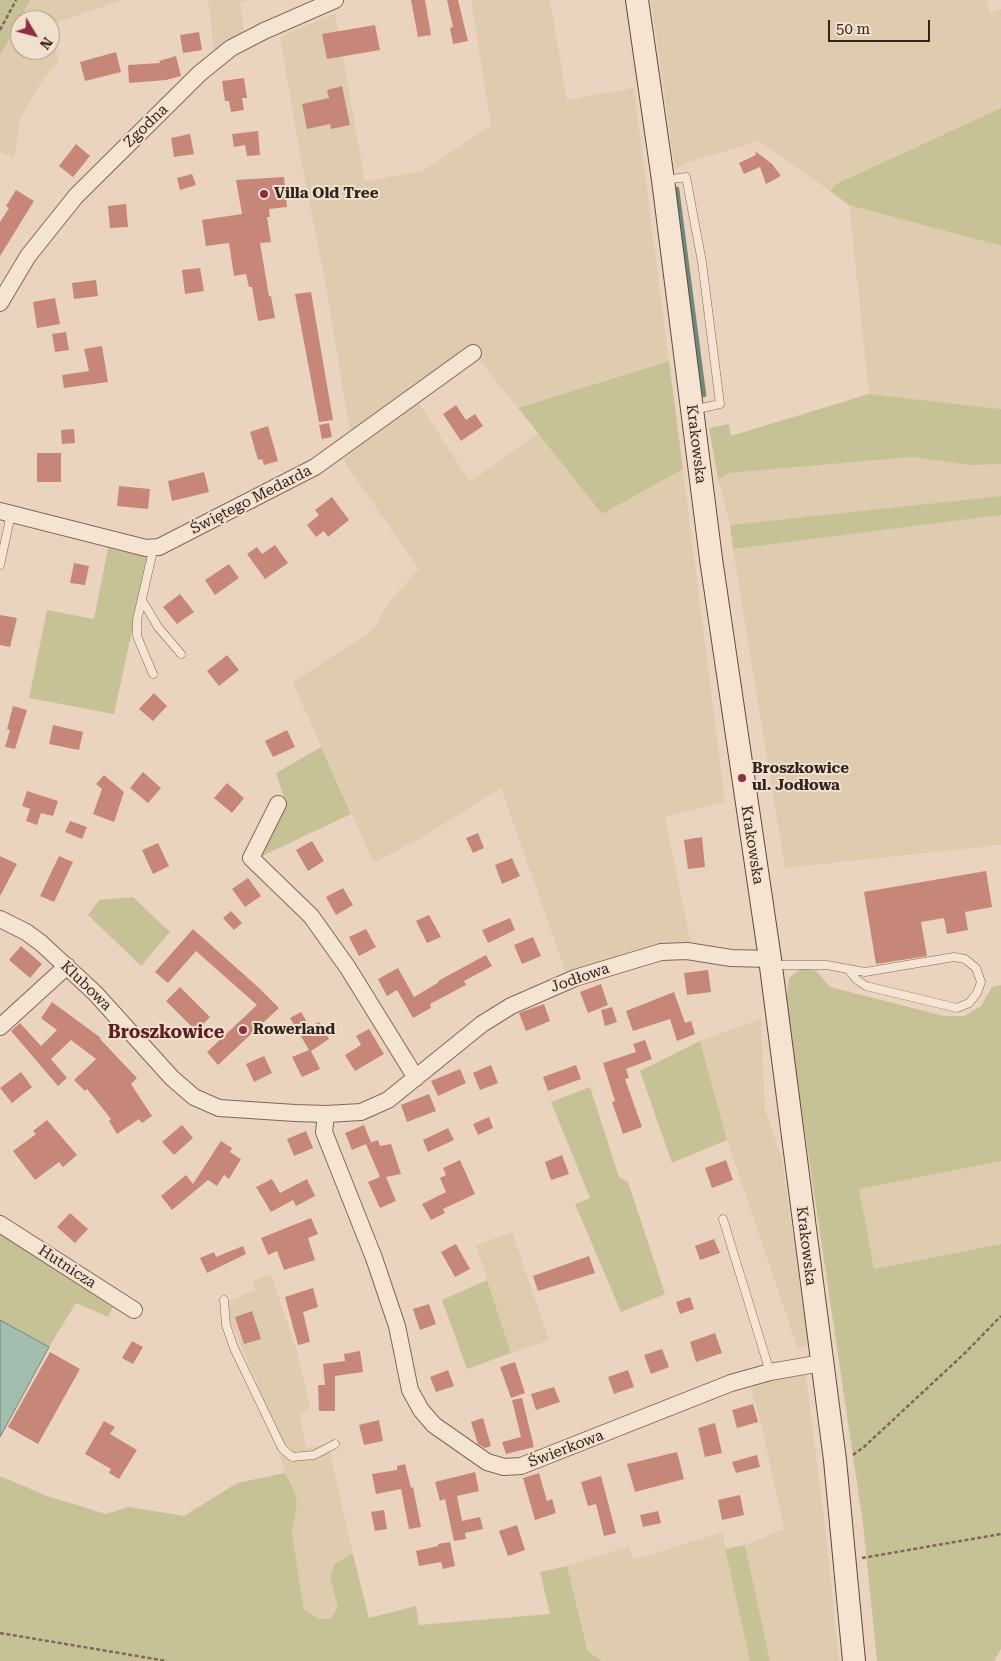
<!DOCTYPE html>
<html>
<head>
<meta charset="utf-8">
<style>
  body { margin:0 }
  #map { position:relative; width:1001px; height:1661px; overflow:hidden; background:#ead4c0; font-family:"Roboto Serif",serif }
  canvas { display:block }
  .north { position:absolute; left:10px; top:10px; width:50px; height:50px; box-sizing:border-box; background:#f2e0cf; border:1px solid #a69488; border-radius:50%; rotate:127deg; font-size:14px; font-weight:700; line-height:20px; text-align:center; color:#33231d }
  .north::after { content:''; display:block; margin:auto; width:18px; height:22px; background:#8d2e44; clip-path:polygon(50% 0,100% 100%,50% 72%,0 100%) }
  .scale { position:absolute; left:828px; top:20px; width:102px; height:22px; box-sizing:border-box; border:2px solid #33231d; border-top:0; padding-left:6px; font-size:15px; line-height:18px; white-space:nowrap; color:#33231d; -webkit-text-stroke:4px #f2e0cf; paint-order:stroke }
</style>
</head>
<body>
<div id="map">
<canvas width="1001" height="1661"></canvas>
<div class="north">N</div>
<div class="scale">50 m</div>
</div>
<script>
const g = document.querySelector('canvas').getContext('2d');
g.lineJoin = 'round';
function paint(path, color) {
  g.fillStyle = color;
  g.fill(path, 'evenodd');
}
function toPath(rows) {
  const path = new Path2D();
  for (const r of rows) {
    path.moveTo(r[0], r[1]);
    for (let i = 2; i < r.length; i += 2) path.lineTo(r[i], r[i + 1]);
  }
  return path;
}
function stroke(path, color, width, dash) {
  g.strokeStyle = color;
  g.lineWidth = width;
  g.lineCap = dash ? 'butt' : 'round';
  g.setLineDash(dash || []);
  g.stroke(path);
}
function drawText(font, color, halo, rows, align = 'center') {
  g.font = font + ' "Roboto Serif",serif';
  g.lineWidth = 4;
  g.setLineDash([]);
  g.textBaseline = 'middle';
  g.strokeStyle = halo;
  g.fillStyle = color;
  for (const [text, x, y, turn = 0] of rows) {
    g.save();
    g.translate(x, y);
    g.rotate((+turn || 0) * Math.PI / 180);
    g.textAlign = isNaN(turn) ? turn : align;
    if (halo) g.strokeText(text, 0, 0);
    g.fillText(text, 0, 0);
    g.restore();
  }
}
paint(toPath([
  [30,0,122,0,52,24,58,62,40,84,20,119,14,158,0,152,0,56],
  [20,20,50,20,50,50,20,50],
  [208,0,247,0,240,3,244,33,214,53],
  [471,0,550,0,567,100,634,88,669,361,518,408,468,346,350,433,326,286,300,154,280,37,335,13,365,181,423,171,491,125],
  [651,0,987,0,990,13,1001,9,1001,108,836,184,830,191,759,141,689,162,675,169],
  [849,205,1001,246,1001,409,869,394],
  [417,400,470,482,538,433,602,514,683,469,725,802,665,817,691,944,653,944,566,973,501,788,426,835,374,863,321,747,293,682,373,630,389,602,419,569,343,460],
  [912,457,970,465,1001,464,1001,496,730,525,718,479,729,473],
  [1001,515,1001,845,785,868,733,549],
  [761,1019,765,1110,782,1158,808,1344,798,1349,727,1140,700,1041],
  [1001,1161,1001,1244,874,1269,858,1189],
  [512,1232,549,1340,511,1353,476,1245],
  [271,1274,297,1352,310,1407,300,1415,306,1448,328,1444,353,1554,335,1563,331,1577,338,1607,330,1619,318,1619,304,1609,292,1534,297,1504,294,1490,285,1473,256,1380,223,1304,255,1290,253,1281],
  [806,1375,826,1534,839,1661,770,1661,745,1545,784,1529,762,1427,749,1382],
  [723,1532,725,1549,750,1661,602,1661,589,1651,567,1566,629,1546,633,1560]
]), '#dfccae');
paint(toPath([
  [0,0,30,0,0,56],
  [1001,108,1001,246,849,205,830,191,836,184],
  [669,361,683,469,602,514,518,408],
  [869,394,1001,409,1001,464,970,465,912,457,729,473,718,479,709,428,729,424,731,436],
  [1001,496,1001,515,733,549,730,525],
  [108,548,148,557,114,714,29,698,47,610,94,619],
  [321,747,351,814,260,857,285,801,276,773],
  [133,897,170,932,141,966,88,915,99,900],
  [802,968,816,971,830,987,944,1016,964,1016,981,1006,992,987,1001,985,1001,1161,859,1189,874,1269,1001,1244,1001,1649,994,1661,877,1661,863,1524,786,1003,789,978],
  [700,1041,727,1140,672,1163,640,1071],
  [590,1087,619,1177,628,1182,665,1294,621,1312,575,1204,590,1198,551,1102],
  [0,1232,113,1307,108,1317,76,1303,49,1347,0,1320],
  [487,1280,511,1353,467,1369,442,1300],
  [285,1473,294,1490,297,1504,292,1534,304,1609,318,1619,330,1619,338,1607,330,1577,335,1563,353,1554,369,1618,416,1606,419,1625,550,1614,540,1572,567,1566,588,1651,602,1661,0,1661,0,1476,47,1496,106,1514,129,1507,184,1516,237,1483],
  [745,1545,770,1661,750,1661,725,1549]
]), '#c7c295');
const water = toPath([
  [0,1320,49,1347,0,1437,0,1320]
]);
paint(water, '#a3bdaf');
stroke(water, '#6b8a7b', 1);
stroke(toPath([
  [677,189,704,395]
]), '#6b8a7b', 4.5);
paint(toPath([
  [411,0,425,0,431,35,418,37],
  [447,0,458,0,468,41,453,44,450,28,453,27],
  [375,25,380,50,327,59,322,34],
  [199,32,202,50,183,53,180,35],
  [116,52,121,72,85,81,80,62],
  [176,56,181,76,166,80,129,83,128,65,160,63,159,61],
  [244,78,247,98,242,98,244,110,231,112,229,101,225,101,222,81],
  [342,86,350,125,331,129,330,124,307,129,302,104,329,98,327,90],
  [258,131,260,155,247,156,245,145,234,147,232,134],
  [190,134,194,154,174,157,171,138],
  [76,144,90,156,73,177,59,166],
  [755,151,772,164,781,176,766,184,760,167,744,174,739,163,756,155],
  [192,174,196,185,180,190,177,178],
  [284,177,287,207,269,209,270,217,267,217,271,242,260,243,269,296,271,296,275,318,258,321,252,287,249,287,246,274,234,276,229,243,206,246,202,220,242,214,236,180],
  [16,190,34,201,0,256,0,222,9,208,6,206],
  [126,204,128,227,110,228,108,206],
  [200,268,204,291,185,294,182,270],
  [96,280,98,296,74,299,72,283],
  [311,292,333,420,319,422,295,294],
  [55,298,60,324,37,328,33,302],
  [66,332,69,350,55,352,52,334],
  [102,346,108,382,64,388,62,375,89,371,84,349],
  [456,405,466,420,475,414,483,426,461,441,443,414],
  [329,423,332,437,322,439,319,425],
  [268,426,278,461,264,465,262,459,258,460,250,432],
  [74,429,75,443,62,444,61,430],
  [37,453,61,453,61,482,37,482],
  [204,472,209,492,172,501,168,481],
  [119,486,150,489,148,509,117,506],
  [332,497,349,520,328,537,324,531,316,537,307,525,319,515,315,510],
  [275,545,288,563,265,579,247,554,257,547,262,554],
  [74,563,89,566,85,585,70,583],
  [229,564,239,578,215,595,205,580],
  [180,594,194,612,177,624,163,607],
  [0,615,17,618,10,647,0,645],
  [227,655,239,670,219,686,207,671],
  [154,693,167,706,153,721,139,709],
  [13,706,27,710,15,749,5,747,10,730,7,729],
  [53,725,83,732,79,750,49,744],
  [287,730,295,747,273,757,265,741],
  [143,772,161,788,148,803,130,788],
  [104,775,124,792,114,822,93,814,102,789,96,784],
  [227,783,244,798,232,813,214,798],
  [27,791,58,801,53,816,41,813,37,825,26,821,30,809,22,806],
  [70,821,87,827,82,839,65,832],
  [478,833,484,848,473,853,466,838],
  [702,837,705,867,688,869,684,840],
  [312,841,324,861,308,871,296,850],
  [158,843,169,866,153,874,142,850],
  [0,856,17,864,0,896],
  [59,856,73,862,54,902,40,896],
  [512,858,520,876,502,884,495,865],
  [986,871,992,907,965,912,968,930,947,934,944,918,921,922,927,956,876,964,864,892],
  [248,878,261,896,245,907,232,889],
  [343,888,353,905,336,915,326,897],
  [231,911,242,923,234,930,223,918],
  [429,915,441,937,427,943,416,921],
  [510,918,515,930,488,943,482,930],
  [193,929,259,988,279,1008,218,1065,207,1052,257,1005,196,951,168,983,155,972],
  [366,929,376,947,359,956,349,937],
  [533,937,541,956,522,964,514,945],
  [21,946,42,964,30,978,9,960],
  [486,955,492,966,464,981,466,985,430,1004,431,1008,413,1018,397,990,387,996,378,979,398,968,414,997,439,982,438,981],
  [708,970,711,992,687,995,684,973],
  [601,984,608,1005,588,1013,580,992],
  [180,987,210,1017,196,1031,166,1001],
  [674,992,685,1023,691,1021,695,1034,677,1041,670,1019,633,1031,626,1011],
  [52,1002,101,1038,100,1039,137,1078,131,1084,152,1116,142,1123,139,1119,117,1134,109,1121,111,1119,87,1089,85,1091,74,1080,96,1059,71,1040,51,1059,67,1078,58,1086,11,1031,20,1023,41,1046,57,1030,41,1018],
  [544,1004,550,1021,526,1031,519,1013],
  [612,1007,617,1022,605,1026,601,1010],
  [301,1012,310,1027,319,1022,329,1039,311,1051,320,1069,302,1077,292,1057,309,1050,290,1018],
  [369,1029,384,1054,355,1071,345,1055,361,1045,356,1036],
  [645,1040,652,1059,626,1069,629,1078,625,1079,642,1127,623,1134,612,1102,615,1101,603,1063,636,1052,633,1044],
  [264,1056,272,1073,254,1082,246,1064],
  [491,1065,498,1083,480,1090,473,1073],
  [576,1065,581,1079,548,1091,543,1077],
  [460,1069,466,1083,438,1096,431,1081],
  [21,1072,32,1087,12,1103,0,1088],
  [429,1094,436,1111,407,1122,401,1105],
  [489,1117,493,1128,478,1135,473,1124],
  [47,1120,77,1155,63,1167,59,1162,35,1180,13,1151,36,1134,33,1131],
  [182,1125,193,1138,174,1155,162,1142],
  [364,1125,371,1142,352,1150,345,1133],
  [448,1128,454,1140,428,1152,423,1140],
  [306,1131,313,1148,294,1156,287,1139],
  [378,1140,380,1146,391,1144,401,1174,386,1177,396,1201,380,1208,368,1182,380,1177,366,1144],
  [221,1141,232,1148,230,1152,241,1159,229,1179,224,1175,217,1186,208,1180,172,1210,161,1196,186,1175,193,1184],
  [562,1155,569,1174,551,1180,545,1162],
  [460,1160,475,1194,443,1209,445,1213,431,1220,422,1204,446,1192,440,1178,446,1175,443,1168],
  [726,1160,733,1180,712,1188,705,1168],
  [272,1179,280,1193,307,1179,315,1196,296,1206,293,1200,271,1212,256,1187],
  [70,1213,88,1229,75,1243,57,1227],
  [311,1218,318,1234,308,1238,315,1260,284,1270,277,1251,268,1255,261,1238],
  [714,1239,720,1253,700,1260,695,1246],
  [456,1244,470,1269,455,1277,441,1252],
  [243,1246,246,1254,207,1273,200,1258,214,1252,216,1257],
  [589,1256,595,1273,538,1291,533,1276],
  [313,1288,318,1307,303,1312,310,1342,298,1345,285,1297],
  [690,1297,694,1309,680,1314,676,1302],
  [429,1304,436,1324,420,1330,413,1309],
  [252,1311,261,1339,244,1344,235,1317],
  [715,1333,722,1353,696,1362,690,1342],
  [132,1341,143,1347,133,1364,122,1358],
  [662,1349,669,1367,651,1374,644,1355],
  [360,1351,363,1372,335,1376,335,1411,319,1411,318,1385,325,1385,323,1364,345,1361,344,1354],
  [50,1352,80,1369,38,1444,8,1427],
  [515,1362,525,1393,511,1398,500,1367],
  [448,1370,454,1386,436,1392,430,1377],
  [628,1370,634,1387,614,1394,608,1377],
  [554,1387,560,1402,536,1410,531,1394],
  [522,1398,534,1447,506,1454,502,1442,521,1437,512,1400],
  [753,1404,758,1422,737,1428,732,1410],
  [483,1418,491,1446,485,1448,478,1444,471,1422],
  [379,1420,383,1441,364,1445,359,1425],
  [104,1421,115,1427,110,1434,137,1450,119,1479,109,1473,111,1469,85,1454],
  [715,1423,722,1453,705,1457,698,1428],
  [677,1452,684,1479,635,1492,627,1464],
  [757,1455,760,1467,736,1473,732,1462],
  [405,1464,411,1488,413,1487,421,1527,409,1529,401,1489,376,1494,372,1474,397,1470,397,1466],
  [475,1472,479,1491,457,1496,462,1521,480,1517,483,1529,465,1533,466,1539,454,1541,445,1499,440,1501,435,1482],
  [539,1473,547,1501,552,1499,556,1513,535,1520,523,1478],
  [601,1476,616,1533,604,1536,596,1504,588,1506,581,1482],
  [740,1495,744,1515,722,1520,718,1500],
  [384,1510,387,1529,375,1531,371,1512],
  [658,1511,661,1523,643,1527,640,1515],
  [517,1525,525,1550,508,1556,499,1531],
  [450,1542,455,1566,443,1569,441,1562,419,1566,416,1551,438,1546,438,1544]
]), '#c68779');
const lane = toPath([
  [665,180,686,177,702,262,720,404,693,410],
  [152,548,152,555,137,620,137,636,153,674],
  [0,565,11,514],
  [142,600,158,627,181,654],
  [774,965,827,965,848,969,865,972,954,957,965,959,976,968,981,982,977,993,969,1003,957,1008,866,986,857,980,848,969],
  [723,1219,770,1372],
  [224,1300,226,1325,234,1348,282,1448,292,1457,314,1455,335,1444]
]);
const street = toPath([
  [0,303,28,256,76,196,199,74,231,48,264,31,335,0],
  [0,511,146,548,159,547,315,467,473,353],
  [278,804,251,858,311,916,348,968,416,1078],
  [0,919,26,932,41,943,95,993,172,1078,194,1097,219,1108,295,1113,326,1114,361,1112,388,1100,482,1024,511,1006,575,978,661,952,687,951,731,958,770,959],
  [0,1027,67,966],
  [326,1114,324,1132,374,1258,397,1326,410,1390,421,1410,434,1425,487,1462,504,1467,521,1466,731,1383,770,1372,822,1363],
  [0,1224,134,1310]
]);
const secondary = toPath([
  [637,0,663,180,711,559,770,959,835,1460,854,1661]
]);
stroke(lane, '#82665a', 9);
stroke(street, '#82665a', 18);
stroke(secondary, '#64483d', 24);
stroke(toPath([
  [0,30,16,0],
  [853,1455,865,1446,966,1352,1001,1316],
  [862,1558,1001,1534],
  [0,1633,167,1661]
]), '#82665a', 2.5, [4, 2.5]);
stroke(lane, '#f6e4d3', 8);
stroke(street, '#f6e4d3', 16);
stroke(secondary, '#f6e4d3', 22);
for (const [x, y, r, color] of [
  [264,194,5,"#8d2e44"],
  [742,778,5,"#8d2e44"],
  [243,1030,5,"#8d2e44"]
]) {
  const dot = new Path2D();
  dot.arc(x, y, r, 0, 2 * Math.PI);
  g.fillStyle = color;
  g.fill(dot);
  stroke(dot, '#f2e0cf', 2);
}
drawText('15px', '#33231d', '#f2e0cf', [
  ["Zgodna",146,126,-44],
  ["Krakowska",696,444,83],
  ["Świętego Medarda",251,500,-27],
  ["Krakowska",752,845,81],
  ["Jodłowa",580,978,-19],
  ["Klubowa",86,986,44],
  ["Krakowska",806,1246,83],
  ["Hutnicza",67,1267,33],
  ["Świerkowa",566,1449,-21]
]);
drawText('bold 15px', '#33231d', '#f2e0cf', [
  ["Villa Old Tree",274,194],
  ["Broszkowice",752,769],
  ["ul. Jodłowa",752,786],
  ["Rowerland",253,1030]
], 'left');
drawText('bold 18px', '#5c1f20', '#f2e0cf', [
  ["Broszkowice",166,1033]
]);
</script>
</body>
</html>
